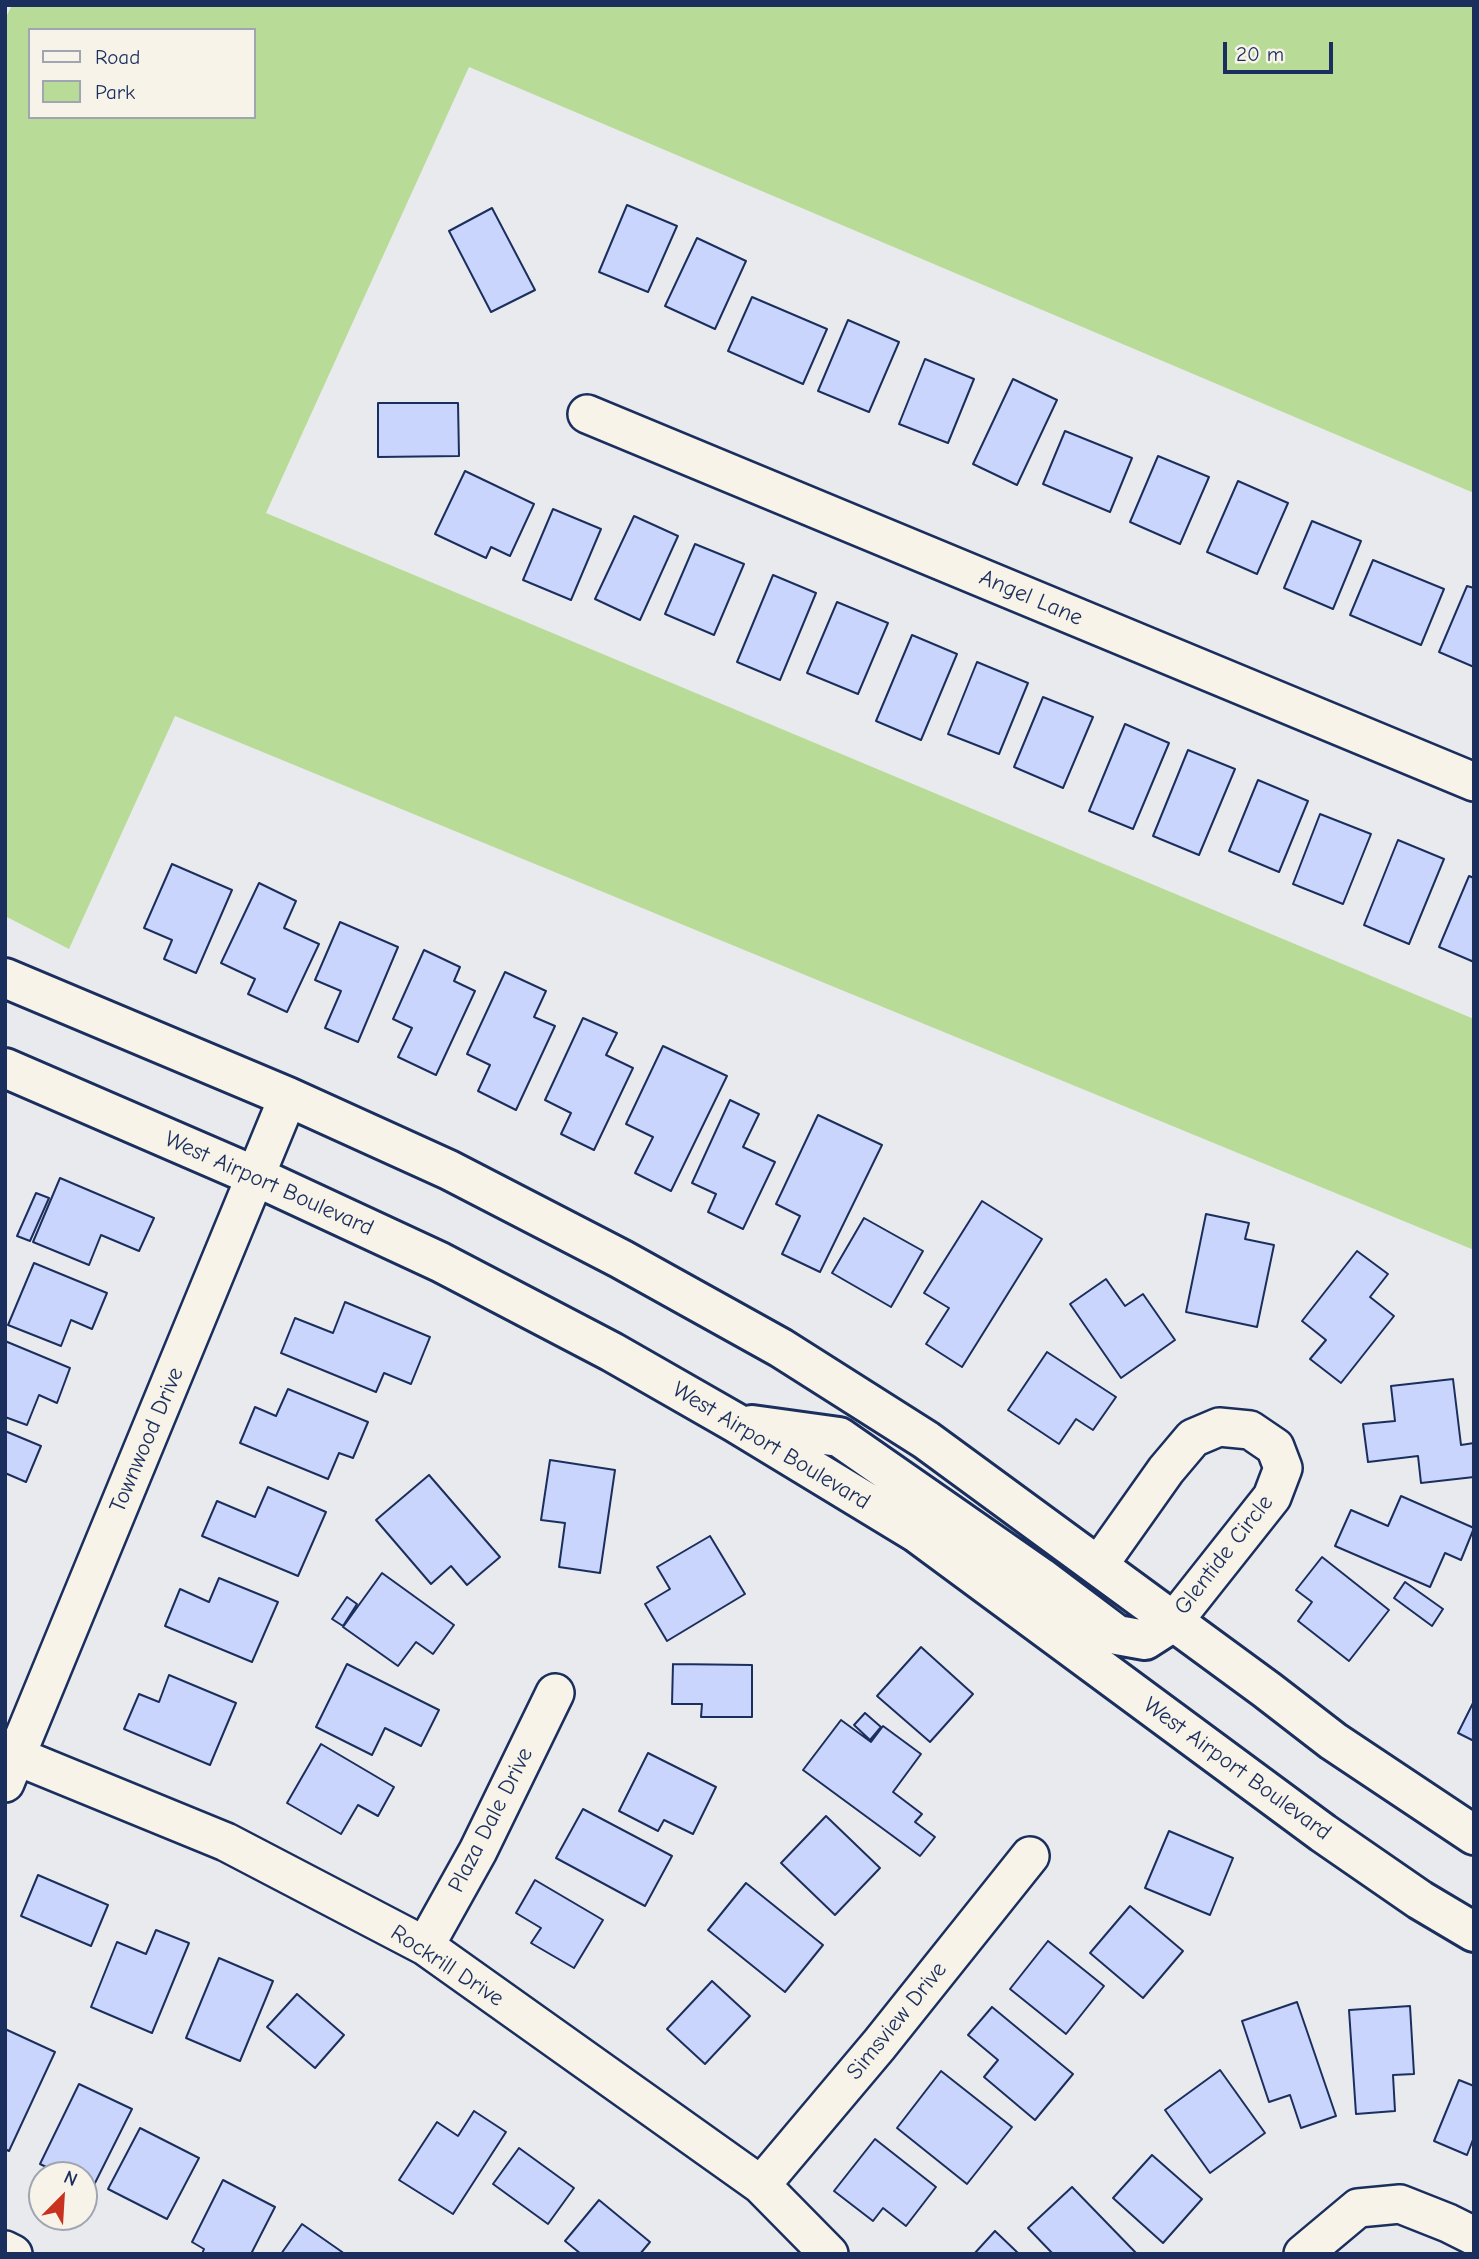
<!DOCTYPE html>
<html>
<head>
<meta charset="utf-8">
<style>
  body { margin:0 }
  #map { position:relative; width:1479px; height:2259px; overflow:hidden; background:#e9eaee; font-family:"Comic Neue",sans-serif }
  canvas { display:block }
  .frame { position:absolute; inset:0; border:7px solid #1b2f5e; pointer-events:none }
  .legend { position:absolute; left:28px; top:28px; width:228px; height:91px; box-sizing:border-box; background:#f7f3e8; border:2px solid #9fa5b1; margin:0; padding:9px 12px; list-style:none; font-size:21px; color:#1b2f5e }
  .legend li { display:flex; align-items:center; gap:14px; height:35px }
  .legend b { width:35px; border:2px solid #9fa5b1 }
  .north { position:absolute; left:28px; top:2161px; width:70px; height:70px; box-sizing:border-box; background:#f7f3e8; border:2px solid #9fa5b1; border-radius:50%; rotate:24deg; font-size:19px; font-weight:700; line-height:28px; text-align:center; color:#1b2f5e }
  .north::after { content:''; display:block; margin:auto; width:24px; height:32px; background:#c8321e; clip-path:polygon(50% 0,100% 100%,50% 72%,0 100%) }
  .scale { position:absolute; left:1223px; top:42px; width:110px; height:32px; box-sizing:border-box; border:4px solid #1b2f5e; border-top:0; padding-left:9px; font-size:21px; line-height:24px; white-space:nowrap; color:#1b2f5e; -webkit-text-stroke:5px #f7f3e8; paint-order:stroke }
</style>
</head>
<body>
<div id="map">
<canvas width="1479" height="2259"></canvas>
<div class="frame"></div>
<ul class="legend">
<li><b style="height:9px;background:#f7f3e8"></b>Road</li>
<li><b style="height:19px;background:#b8dc97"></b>Park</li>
</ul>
<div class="north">N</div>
<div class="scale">20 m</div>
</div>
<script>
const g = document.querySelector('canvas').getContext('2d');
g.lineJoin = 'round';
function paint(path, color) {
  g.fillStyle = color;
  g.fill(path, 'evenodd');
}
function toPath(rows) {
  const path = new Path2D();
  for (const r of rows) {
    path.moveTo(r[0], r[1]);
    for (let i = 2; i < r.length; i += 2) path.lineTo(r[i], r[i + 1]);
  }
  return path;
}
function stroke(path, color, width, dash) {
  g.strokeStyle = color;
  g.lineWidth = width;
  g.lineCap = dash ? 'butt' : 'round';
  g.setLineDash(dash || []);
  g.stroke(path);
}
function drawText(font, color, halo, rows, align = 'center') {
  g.font = font + ' "Comic Neue",sans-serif';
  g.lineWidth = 5;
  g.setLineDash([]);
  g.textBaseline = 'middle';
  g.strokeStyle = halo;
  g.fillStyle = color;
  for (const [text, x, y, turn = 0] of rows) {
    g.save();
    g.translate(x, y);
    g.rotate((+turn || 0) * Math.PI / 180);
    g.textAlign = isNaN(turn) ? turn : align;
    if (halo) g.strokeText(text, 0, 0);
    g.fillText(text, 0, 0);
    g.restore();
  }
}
paint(toPath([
  [12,5,1474,5,1474,493,469,67,266,513,1474,1019,1474,1250,175,716,69,949,5,916,5,19],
  [30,30,254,30,254,117,30,117]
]), '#b8dc97');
const building = toPath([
  [627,205,677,226,648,292,599,272,627,205],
  [492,208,535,290,491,312,449,231,492,208],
  [697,238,746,261,715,329,665,306,697,238],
  [752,297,827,329,803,384,728,351,752,297],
  [848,320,899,342,869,412,818,391,848,320],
  [925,359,974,379,948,443,899,424,925,359],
  [1013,379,1057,400,1017,485,973,464,1013,379],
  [378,403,458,403,459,456,378,457,378,403],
  [1065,431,1132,458,1110,512,1043,484,1065,431],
  [1158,456,1209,477,1180,544,1130,522,1158,456],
  [465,471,534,504,510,556,491,547,486,558,435,534,465,471],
  [1238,481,1288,503,1257,574,1207,552,1238,481],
  [553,509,601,529,571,600,523,580,553,509],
  [634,516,678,536,640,620,595,599,634,516],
  [1312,521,1361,541,1333,609,1284,588,1312,521],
  [695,544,744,564,714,635,665,614,695,544],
  [1373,560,1444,589,1421,645,1350,615,1373,560],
  [773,575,816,593,780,680,737,662,773,575],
  [1467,586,1474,588,1474,667,1439,652,1467,586],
  [837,602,888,623,858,694,807,673,837,602],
  [912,635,957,654,921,740,876,721,912,635],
  [977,662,1028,683,999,754,948,734,977,662],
  [1043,697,1093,717,1063,788,1014,767,1043,697],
  [1125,724,1169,743,1133,829,1089,811,1125,724],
  [1188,750,1235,769,1199,855,1153,836,1188,750],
  [1258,780,1308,801,1279,872,1229,851,1258,780],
  [1320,814,1371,834,1343,904,1293,884,1320,814],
  [1398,840,1444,859,1409,944,1364,925,1398,840],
  [172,864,232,890,196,973,164,959,172,940,144,928,172,864],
  [1469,876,1474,878,1474,962,1439,947,1469,876],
  [259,883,296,901,284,928,319,944,287,1012,248,994,255,979,221,963,259,883],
  [340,922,398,947,358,1042,325,1028,341,991,315,980,340,922],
  [424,950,460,967,454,981,475,991,436,1075,398,1057,412,1028,393,1019,424,950],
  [505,972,546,991,534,1017,555,1026,516,1110,478,1091,490,1065,467,1054,505,972],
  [583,1018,617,1033,606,1055,633,1068,594,1150,561,1134,571,1113,545,1100,583,1018],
  [663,1046,727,1076,671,1191,635,1173,653,1137,626,1124,663,1046],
  [730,1100,759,1114,743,1147,775,1162,743,1229,708,1212,716,1194,692,1183,730,1100],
  [818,1115,882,1145,820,1272,782,1254,800,1216,776,1204,818,1115],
  [60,1178,154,1218,139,1251,101,1235,89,1265,33,1242,60,1178],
  [36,1193,49,1198,30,1241,17,1236,36,1193],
  [982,1201,1042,1239,962,1367,926,1344,949,1308,924,1293,982,1201],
  [1206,1214,1249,1223,1245,1239,1274,1245,1257,1327,1186,1312,1206,1214],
  [864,1218,923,1251,891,1307,832,1273,864,1218],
  [1357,1251,1388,1274,1370,1297,1394,1316,1341,1383,1310,1359,1326,1340,1302,1321,1357,1251],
  [34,1263,107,1293,92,1329,71,1320,61,1346,8,1325,34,1263],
  [1106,1279,1125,1306,1143,1294,1175,1340,1121,1378,1070,1304,1106,1279],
  [345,1302,430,1337,411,1384,384,1373,376,1392,281,1353,295,1318,333,1333,345,1302],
  [5,1341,70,1368,57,1403,39,1395,27,1425,5,1417,5,1341],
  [1047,1352,1116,1397,1093,1430,1076,1419,1059,1444,1008,1410,1047,1352],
  [1453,1379,1461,1445,1474,1443,1474,1477,1421,1483,1418,1456,1368,1462,1363,1424,1395,1421,1391,1386,1453,1379],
  [288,1389,368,1422,353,1458,339,1453,328,1479,240,1443,255,1407,276,1416,288,1389],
  [5,1431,41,1446,26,1482,5,1473,5,1431],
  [550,1460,615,1470,600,1573,559,1567,565,1523,541,1520,550,1460],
  [429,1475,500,1557,467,1585,451,1566,431,1584,376,1520,429,1475],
  [268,1487,326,1512,298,1576,202,1536,217,1501,255,1517,268,1487],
  [1401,1496,1474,1528,1461,1560,1445,1553,1430,1587,1335,1546,1351,1510,1388,1526,1401,1496],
  [710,1536,745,1594,667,1641,645,1604,670,1589,657,1567,710,1536],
  [1322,1557,1389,1610,1349,1661,1298,1621,1312,1602,1296,1590,1322,1557],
  [382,1573,454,1625,433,1654,416,1642,398,1666,343,1627,382,1573],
  [219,1578,278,1602,252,1662,165,1626,180,1589,209,1602,219,1578],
  [1405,1582,1443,1609,1432,1626,1394,1598,1405,1582],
  [347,1597,357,1604,343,1626,332,1619,347,1597],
  [921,1647,973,1694,930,1742,877,1696,921,1647],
  [347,1664,439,1710,421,1746,385,1728,372,1755,316,1727,347,1664],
  [673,1664,752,1665,752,1717,701,1717,702,1704,672,1704,673,1664],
  [169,1675,236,1703,210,1765,124,1729,139,1694,159,1702,169,1675],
  [1474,1701,1474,1741,1458,1733,1474,1701],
  [865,1713,881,1727,870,1740,854,1725,865,1713],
  [841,1720,871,1742,883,1726,921,1754,893,1792,922,1814,915,1822,935,1837,920,1856,803,1770,841,1720],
  [321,1744,394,1787,378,1816,358,1805,341,1834,287,1803,321,1744],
  [648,1753,716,1787,693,1834,664,1820,658,1831,619,1811,648,1753],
  [583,1809,672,1856,645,1906,556,1858,583,1809],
  [826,1816,880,1868,835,1915,781,1863,826,1816],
  [1169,1831,1233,1858,1210,1915,1145,1888,1169,1831],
  [38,1875,108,1905,91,1946,21,1916,38,1875],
  [535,1880,603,1920,574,1968,531,1943,541,1928,516,1913,535,1880],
  [746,1883,823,1945,785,1992,708,1930,746,1883],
  [1130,1906,1183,1951,1143,1998,1090,1953,1130,1906],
  [156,1930,189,1943,152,2033,91,2007,117,1942,146,1954,156,1930],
  [1048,1941,1104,1986,1066,2034,1010,1989,1048,1941],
  [219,1958,273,1981,240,2061,186,2038,219,1958],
  [712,1981,750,2016,705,2064,667,2029,712,1981],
  [297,1994,344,2035,315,2068,267,2027,297,1994],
  [1297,2002,1336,2116,1301,2128,1290,2095,1269,2102,1242,2021,1297,2002],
  [1410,2006,1414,2074,1393,2075,1395,2111,1356,2114,1349,2010,1410,2006],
  [992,2007,1073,2074,1035,2120,984,2077,998,2060,968,2035,992,2007],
  [5,2029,55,2052,9,2151,5,2149,5,2029],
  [1220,2070,1265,2133,1210,2173,1165,2110,1220,2070],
  [941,2071,1012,2127,967,2184,897,2128,941,2071],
  [1459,2080,1474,2086,1474,2137,1467,2155,1434,2141,1459,2080],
  [79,2084,132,2109,92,2189,84,2185,84,2175,63,2175,40,2164,79,2084],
  [474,2111,506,2132,453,2214,399,2180,437,2122,458,2136,474,2111],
  [140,2128,199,2158,167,2219,108,2189,140,2128],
  [875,2139,936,2187,906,2226,883,2208,873,2221,834,2191,875,2139],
  [519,2148,574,2188,548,2224,493,2184,519,2148],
  [1152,2155,1202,2199,1163,2243,1113,2198,1152,2155],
  [223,2180,275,2207,251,2254,202,2254,204,2249,192,2242,223,2180],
  [1072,2187,1137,2254,1053,2254,1028,2228,1072,2187],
  [599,2200,650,2242,640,2254,581,2254,565,2241,599,2200],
  [302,2224,345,2254,281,2254,302,2224],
  [995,2231,1019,2254,974,2254,995,2231]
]);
paint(building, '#c9d5fc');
stroke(building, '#1b2f5e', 2);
const minor = toPath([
  [587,414,1474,782],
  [1098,1566,1166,1470,1193,1438,1219,1427,1250,1430,1275,1447,1283,1468,1272,1497,1173,1622],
  [16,1756,226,1842,425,1946,761,2185,829,2254],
  [5,1783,288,1097],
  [425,1946,478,1851,555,1693],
  [761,2185,879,2045,1030,1856],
  [5,2250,13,2254],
  [1303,2254,1358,2208,1400,2204,1448,2223,1474,2236]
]);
const secondary = toPath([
  [5,978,288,1097,449,1170,621,1259,781,1348,926,1440,1267,1690,1333,1741,1474,1835],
  [5,1068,257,1177,440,1262,612,1352,736,1423,917,1533,1323,1833,1420,1900,1474,1932],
  [752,1425,839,1437,1040,1577,1117,1635,1145,1640,1173,1622]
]);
stroke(minor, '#1b2f5e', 42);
stroke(secondary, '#1b2f5e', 44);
stroke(minor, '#f7f3e8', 37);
stroke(secondary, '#f7f3e8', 38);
drawText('23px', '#1b2f5e', '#f7f3e8', [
  ["Angel Lane",1031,598,23],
  ["West Airport Boulevard",269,1184,24],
  ["Townwood Drive",147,1440,-67],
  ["West Airport Boulevard",771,1446,31],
  ["Glentide Circle",1224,1555,-52],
  ["West Airport Boulevard",1237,1769,36],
  ["Plaza Dale Drive",491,1820,-63],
  ["Rockrill Drive",447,1966,33],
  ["Simsview Drive",897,2021,-51]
]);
</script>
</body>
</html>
